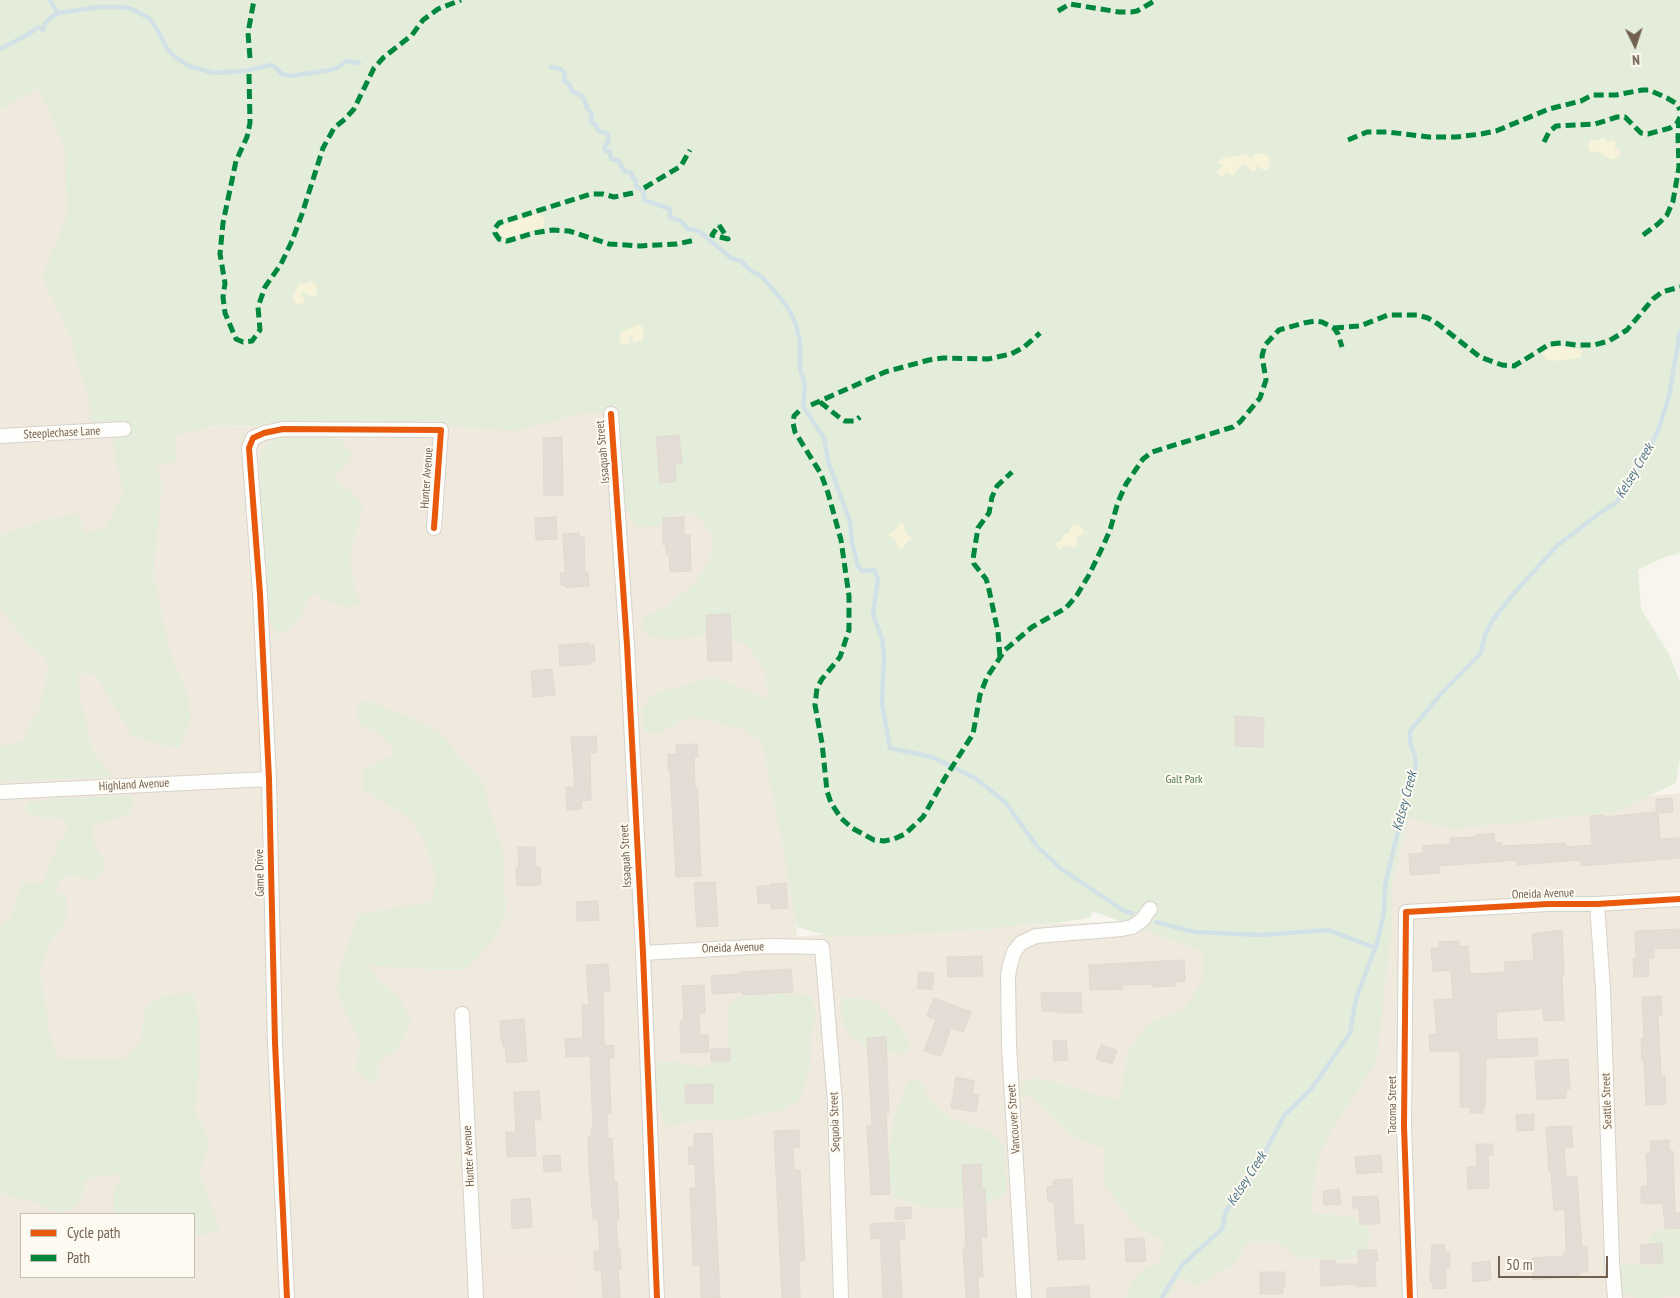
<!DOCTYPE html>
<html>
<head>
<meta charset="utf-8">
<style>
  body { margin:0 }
  #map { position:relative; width:1680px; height:1298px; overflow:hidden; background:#f8f5ee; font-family:"PT Sans Narrow",sans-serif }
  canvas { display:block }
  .legend { position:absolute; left:20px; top:1213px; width:175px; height:65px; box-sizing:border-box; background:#fdfaf1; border:1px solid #c6bdb1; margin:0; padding:6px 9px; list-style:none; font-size:15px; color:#736150 }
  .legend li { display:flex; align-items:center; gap:10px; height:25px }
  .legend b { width:25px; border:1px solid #c6bdb1 }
  .north { position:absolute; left:1610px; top:20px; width:50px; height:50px; -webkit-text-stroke:4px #fdfaf1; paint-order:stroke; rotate:176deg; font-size:14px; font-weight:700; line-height:20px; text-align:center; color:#736150 }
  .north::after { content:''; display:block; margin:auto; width:18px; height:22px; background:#736150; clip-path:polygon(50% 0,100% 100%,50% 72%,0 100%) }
  .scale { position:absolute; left:1498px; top:1256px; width:110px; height:22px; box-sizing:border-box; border:2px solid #736150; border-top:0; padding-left:6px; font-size:15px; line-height:18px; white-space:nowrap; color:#736150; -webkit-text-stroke:4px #fdfaf1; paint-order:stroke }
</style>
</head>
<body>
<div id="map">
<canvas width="1680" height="1298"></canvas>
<ul class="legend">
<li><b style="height:6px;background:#e8590c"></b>Cycle path</li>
<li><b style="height:6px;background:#00873e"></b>Path</li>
</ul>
<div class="north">N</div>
<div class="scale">50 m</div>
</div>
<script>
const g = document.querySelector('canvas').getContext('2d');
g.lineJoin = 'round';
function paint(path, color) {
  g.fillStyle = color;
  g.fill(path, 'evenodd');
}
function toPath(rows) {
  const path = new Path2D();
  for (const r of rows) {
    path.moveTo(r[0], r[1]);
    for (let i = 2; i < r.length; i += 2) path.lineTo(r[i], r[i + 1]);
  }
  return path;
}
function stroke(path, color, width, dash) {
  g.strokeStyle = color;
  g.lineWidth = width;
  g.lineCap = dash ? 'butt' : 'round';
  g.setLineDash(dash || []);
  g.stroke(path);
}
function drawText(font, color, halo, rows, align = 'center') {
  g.font = font + ' "PT Sans Narrow",sans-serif';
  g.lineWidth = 4;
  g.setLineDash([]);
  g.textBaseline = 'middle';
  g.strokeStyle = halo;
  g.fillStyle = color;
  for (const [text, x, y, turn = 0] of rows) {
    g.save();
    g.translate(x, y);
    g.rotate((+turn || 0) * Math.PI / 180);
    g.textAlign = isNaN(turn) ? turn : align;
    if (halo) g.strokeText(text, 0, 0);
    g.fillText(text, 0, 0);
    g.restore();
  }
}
paint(toPath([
  [0,0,120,0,140,429,365,424,462,414,749,395,797,937,872,930,1205,919,1392,904,1392,884,1409,818,1680,793,1680,1298,0,1298],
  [21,1214,194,1214,194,1277,21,1277]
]), '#f0e9dd');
paint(toPath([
  [577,1255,579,1298,476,1298,474,1257]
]), '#f1e7dd');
paint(toPath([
  [0,0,1680,0,1680,553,1662,558,1638,570,1641,609,1670,656,1680,682,1680,758,1676,783,1616,812,1451,829,1409,818,1392,884,1392,928,1376,1061,1339,1118,1317,1158,1311,1213,1352,1216,1370,1230,1367,1253,1342,1260,1298,1257,1275,1241,1248,1241,1234,1264,1197,1285,1180,1278,1167,1298,1127,1298,1132,1280,1146,1268,1160,1262,1165,1241,1138,1228,1105,1186,1104,1149,1072,1136,1038,1102,1021,1093,1021,1083,1038,1078,1120,1101,1128,1051,1149,1023,1185,1009,1204,978,1203,951,1092,911,1091,917,1060,923,1018,925,980,930,831,937,797,927,777,814,762,741,740,728,694,717,678,722,661,733,644,732,642,710,652,695,688,684,714,677,769,699,765,670,747,645,715,634,671,639,649,636,641,627,645,616,667,607,696,582,711,557,712,533,697,515,679,513,656,526,636,527,625,508,618,413,581,413,517,431,480,428,365,424,209,427,176,436,177,462,156,466,162,485,153,576,173,662,189,696,190,722,178,749,132,736,96,675,78,673,80,697,92,751,114,777,0,781,0,744,4,746,23,740,30,724,41,705,48,668,43,655,28,644,0,608,0,536,47,519,80,514,82,531,85,533,105,528,124,493,117,468,113,440,89,419,91,408,69,333,42,278,67,215,65,149,39,88,0,110],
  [282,435,293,438,331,436,343,442,352,455,346,466,335,473,337,483,351,491,363,505,351,550,351,573,360,604,348,607,325,601,315,593,308,598,301,615,290,630,278,635,270,622,268,608,262,553,260,461,261,451,266,445],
  [369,701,413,719,443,735,460,759,483,783,503,855,506,914,493,940,465,970,436,970,367,965,380,982,401,999,411,1022,397,1050,378,1061,377,1084,356,1072,360,1041,346,1014,337,990,341,966,358,914,433,902,435,875,426,844,410,818,363,789,363,770,396,753,381,734,360,725,357,713,358,702],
  [134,796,130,814,123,815,118,819,93,823,92,830,93,842,107,864,92,882,82,876,67,875,60,880,55,891,66,897,67,920,49,943,40,974,51,1042,58,1059,126,1059,141,1042,143,1020,146,1006,163,996,193,993,198,1015,199,1045,199,1067,195,1112,210,1142,199,1174,210,1200,219,1231,200,1236,194,1236,194,1214,118,1214,114,1210,114,1193,121,1178,115,1174,85,1179,83,1195,75,1207,64,1212,54,1211,32,1201,0,1193,0,928,11,918,22,884,34,883,43,884,48,867,56,851,58,843,69,830,63,819,45,818,26,812,28,802,61,798],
  [782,994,811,996,816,1013,811,1034,810,1064,801,1099,785,1109,737,1119,706,1120,665,1126,655,1089,657,1063,676,1061,702,1068,727,1056,728,1009,735,997],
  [855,998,875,1002,886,1010,897,1022,909,1042,908,1054,902,1054,862,1045,852,1037,844,1026,841,1011,841,999],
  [914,1078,922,1084,928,1097,948,1117,990,1132,1003,1144,1006,1175,1006,1191,994,1201,945,1209,923,1206,895,1197,890,1181,889,1157,894,1117,908,1082],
  [1680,1224,1680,1295,1658,1298,1640,1298,1633,1297,1621,1292,1619,1275,1622,1263,1643,1265,1653,1269,1659,1261,1648,1244,1652,1234,1668,1227]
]), '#e3edda');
paint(toPath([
  [1602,138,1606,139,1607,143,1611,140,1615,141,1616,145,1613,148,1619,149,1621,152,1618,157,1611,160,1600,152,1589,151,1588,144,1591,140,1598,141],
  [1259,153,1269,156,1270,166,1267,170,1263,170,1258,165,1255,171,1251,171,1245,164,1240,165,1234,175,1228,175,1228,171,1223,176,1221,176,1217,173,1217,170,1224,166,1218,163,1222,158,1238,155,1240,157,1242,154,1252,158,1254,155],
  [539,213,545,220,543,228,536,229,508,238,503,237,498,232,498,229,504,225],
  [311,281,317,286,317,294,312,297,303,291,301,295,304,298,305,303,296,304,293,301,293,296,298,286,301,283,304,284],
  [639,324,643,327,643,340,634,342,632,340,634,336,633,335,629,337,630,342,628,344,623,345,621,344,619,339,621,332],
  [1554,346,1570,348,1583,350,1580,358,1551,361,1547,360,1542,353,1549,348],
  [899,523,904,524,905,532,912,538,911,540,907,542,904,547,900,549,898,548,896,541,889,535,889,533,897,529],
  [1077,524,1083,528,1084,534,1076,536,1078,546,1072,548,1070,546,1065,546,1060,550,1056,546,1056,543,1061,541,1064,534,1069,533,1071,526]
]), '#f7f3da');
stroke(toPath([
  [50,0,58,13],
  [0,49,29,34,38,27,43,30,45,23,53,16,58,13,99,7,123,7,132,9,149,18,158,31,167,49,176,58,189,66,214,73,244,71,272,65,282,74,291,76,330,70,337,68,347,61,359,63],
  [551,67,560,69,565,73,564,81,569,84,572,91,583,97,587,108,591,113,592,118,591,122,596,125,598,131,606,133,609,137,608,142,604,147,606,151,610,151,611,159,619,161,624,171,631,172,633,178,636,181,636,186,644,192,644,200,670,209,670,217,681,221,688,229,699,231,731,258,741,261,750,270,762,277,782,300,791,313,796,325,800,341,800,368,805,385,803,406,824,438,829,464,850,522,852,543,858,566,862,571,874,570,878,579,873,614,882,639,884,655,882,703,890,748,932,757,975,778,1006,803,1036,845,1060,868,1124,911,1132,913],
  [1156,922,1195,932,1261,935,1328,930,1376,948],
  [1162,1297,1183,1264,1222,1229,1226,1211,1265,1152,1284,1116,1312,1088,1350,1033,1356,999,1377,943,1384,913,1385,886,1390,864,1398,832,1403,803,1416,769,1415,756,1410,742,1410,731,1440,695,1481,653,1485,635,1492,621,1515,592,1557,546,1601,512,1616,503,1647,456,1660,425,1669,396,1680,332]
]), '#d2e1e6', 4.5);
const building = toPath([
  [679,435,682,464,675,464,676,481,660,483,656,437,679,435],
  [562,437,563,495,544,495,543,438,562,437],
  [556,517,557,539,536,540,535,518,556,517],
  [684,517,684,535,690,535,691,571,670,572,669,554,666,554,666,545,663,545,663,518,684,517],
  [579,533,580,537,584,537,585,573,588,572,589,586,566,588,566,586,561,585,560,573,565,573,563,534,579,533],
  [730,614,732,661,708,661,706,615,730,614],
  [588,643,589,646,594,645,595,662,590,663,590,664,560,666,559,645,588,643],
  [552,669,555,695,533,697,531,671,552,669],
  [1235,716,1264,718,1263,747,1235,746,1235,716],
  [596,736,597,752,590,753,591,800,581,801,582,809,567,810,566,787,575,787,571,737,596,736],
  [697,744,698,757,694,757,695,788,697,788,698,800,701,876,676,877,670,770,668,770,668,754,677,754,676,745,697,744],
  [1672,798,1673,812,1658,813,1660,839,1680,838,1680,858,1581,866,1580,860,1517,865,1517,860,1439,866,1439,873,1410,875,1409,854,1423,853,1423,846,1450,844,1450,838,1476,837,1476,835,1494,833,1495,843,1501,842,1502,846,1566,843,1566,847,1592,845,1590,816,1604,815,1604,817,1656,812,1656,799,1672,798],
  [518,847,535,847,536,867,540,867,541,885,517,886,516,868,519,868,518,847],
  [715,882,718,926,697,927,694,883,715,882],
  [786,883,788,908,771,909,771,903,758,904,757,886,770,886,770,884,786,883],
  [598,901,599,920,577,921,576,902,598,901],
  [1680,929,1680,948,1654,949,1654,958,1648,958,1649,976,1634,977,1633,958,1636,958,1635,931,1680,929],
  [1562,930,1564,975,1562,975,1564,1020,1544,1021,1543,1009,1496,1012,1497,1040,1537,1038,1538,1056,1486,1058,1485,1107,1483,1107,1483,1113,1470,1113,1470,1107,1460,1107,1460,1051,1430,1051,1429,1034,1437,1034,1434,1000,1453,999,1451,970,1433,972,1431,948,1439,948,1439,942,1459,941,1459,947,1468,946,1470,974,1505,972,1504,962,1534,960,1532,934,1562,930],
  [982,956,983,976,948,977,947,957,982,956],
  [1184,960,1185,981,1175,982,1175,986,1152,987,1152,984,1122,985,1123,989,1090,990,1089,965,1184,960],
  [608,964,610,991,603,992,604,1046,614,1045,614,1058,609,1058,611,1113,607,1113,608,1138,612,1138,614,1182,617,1182,619,1219,616,1219,618,1250,620,1249,621,1269,618,1269,620,1298,603,1298,601,1270,595,1270,594,1251,600,1251,598,1220,593,1220,589,1168,588,1137,591,1137,591,1129,593,1129,590,1056,566,1057,565,1039,583,1038,582,1005,589,1005,586,965,608,964],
  [791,969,793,992,743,995,742,992,712,994,711,976,741,974,741,972,791,969],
  [919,972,934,973,932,990,917,988,919,972],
  [704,985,705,1013,699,1013,700,1036,708,1035,709,1052,681,1053,680,1021,684,1021,682,986,704,985],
  [1041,993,1081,993,1082,1013,1057,1013,1057,1011,1042,1011,1041,993],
  [1661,996,1662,1015,1658,1015,1661,1077,1665,1076,1666,1104,1646,1105,1644,1060,1642,1061,1641,1039,1644,1039,1642,997,1661,996],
  [934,998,971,1012,963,1032,951,1028,941,1056,924,1051,936,1019,927,1016,934,998],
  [524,1019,527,1061,507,1063,505,1047,503,1047,503,1041,501,1041,500,1021,524,1019],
  [886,1037,889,1113,886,1113,890,1194,871,1195,867,1126,872,1126,867,1038,886,1037],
  [1066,1040,1068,1060,1054,1061,1053,1041,1066,1040],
  [1101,1045,1117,1050,1112,1064,1096,1059,1101,1045],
  [711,1049,730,1049,730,1061,711,1061,711,1049],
  [1568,1059,1570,1089,1566,1089,1566,1098,1537,1100,1535,1061,1568,1059],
  [956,1077,975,1081,972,1094,979,1095,976,1112,951,1108,956,1077],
  [713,1084,713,1103,686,1104,685,1085,713,1084],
  [539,1091,541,1120,534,1120,536,1156,507,1157,506,1132,516,1132,514,1092,539,1091],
  [1534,1114,1534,1130,1517,1131,1516,1115,1534,1114],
  [1571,1126,1573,1147,1564,1148,1566,1177,1577,1177,1582,1247,1587,1247,1588,1272,1579,1272,1580,1276,1533,1280,1532,1258,1563,1256,1563,1253,1566,1253,1565,1209,1554,1210,1551,1172,1549,1172,1546,1127,1571,1126],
  [799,1130,800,1147,793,1147,794,1170,800,1170,805,1261,799,1261,800,1298,782,1298,774,1131,799,1130],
  [712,1133,720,1298,701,1298,700,1265,693,1265,691,1211,690,1188,696,1188,695,1164,689,1165,688,1147,694,1147,694,1134,712,1133],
  [1669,1140,1669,1151,1673,1151,1675,1213,1680,1213,1680,1228,1665,1229,1663,1203,1647,1204,1647,1203,1641,1203,1641,1187,1648,1186,1646,1154,1651,1153,1650,1141,1669,1140],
  [1476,1144,1493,1144,1493,1155,1488,1155,1489,1188,1468,1189,1467,1167,1477,1166,1476,1144],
  [560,1155,561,1171,544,1172,543,1156,560,1155],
  [1381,1155,1382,1172,1357,1174,1355,1157,1381,1155],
  [981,1164,982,1189,985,1189,987,1237,981,1237,983,1277,978,1277,979,1298,966,1298,963,1248,966,1247,962,1165,981,1164],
  [1072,1179,1074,1225,1083,1224,1085,1259,1058,1260,1054,1202,1048,1202,1047,1187,1053,1186,1053,1180,1072,1179],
  [1339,1189,1341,1204,1324,1205,1323,1191,1339,1189],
  [1378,1196,1380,1224,1360,1224,1359,1208,1353,1208,1352,1197,1378,1196],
  [530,1198,532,1227,512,1229,511,1200,530,1198],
  [911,1207,912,1218,896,1220,895,1208,911,1207],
  [904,1222,905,1239,899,1239,902,1298,883,1298,880,1238,871,1239,870,1224,904,1222],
  [1144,1238,1146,1261,1126,1262,1125,1239,1144,1238],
  [1662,1243,1663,1263,1641,1264,1640,1245,1662,1243],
  [1432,1245,1444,1245,1445,1252,1450,1252,1450,1268,1446,1268,1446,1288,1433,1289,1433,1282,1430,1282,1430,1267,1431,1267,1432,1245],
  [1358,1250,1377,1250,1378,1261,1375,1261,1376,1286,1356,1287,1356,1284,1321,1286,1320,1261,1336,1260,1336,1264,1358,1264,1358,1250],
  [1490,1261,1491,1280,1473,1282,1472,1263,1490,1261],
  [1260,1272,1285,1272,1285,1286,1283,1286,1283,1294,1260,1294,1260,1272],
  [1089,1286,1090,1298,1047,1298,1047,1288,1089,1286]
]);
paint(building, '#e3ddd5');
stroke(building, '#e0dad1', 1);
const minor = toPath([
  [611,414,627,645,643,953,657,1298],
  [0,436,124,429],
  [0,792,269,779],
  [1597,904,1603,989,1612,1262,1615,1298],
  [643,953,769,946,822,947,835,1102,841,1298],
  [462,1014,476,1298],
  [287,1298,275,1043,269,779,260,594,249,448,253,438,264,433,283,429,441,430,434,528],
  [1024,1298,1009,1046,1008,976,1010,965,1014,952,1021,943,1036,936,1122,929,1132,927,1142,920,1150,909],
  [1410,1298,1404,1126,1406,912,1548,904,1597,904,1680,899]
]);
stroke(minor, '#d7d2cc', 16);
stroke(minor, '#fefefc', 14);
stroke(toPath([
  [1058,11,1070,4,1119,12,1131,12,1137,11,1156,0],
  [250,58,248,33,254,0],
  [249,74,250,123,247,137,236,161,223,223,220,254,225,283,223,297,225,313,236,339,243,342,252,341,260,330,258,307,265,287,281,264,292,241,302,214,323,148,334,128,345,119,354,109,374,68,384,57,412,35,423,20,438,9,461,0],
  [1348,140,1367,132,1388,132,1429,137,1456,137,1481,134,1496,131,1549,109,1581,101,1592,95,1616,95,1642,90,1649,90,1667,98,1677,104,1680,110],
  [1544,142,1549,132,1556,126,1595,124,1617,117,1625,117,1641,133,1648,134,1670,128,1677,123,1680,117],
  [644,188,681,166,690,150],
  [633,193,614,197,603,194,591,194,499,223,495,228,495,233,499,239,507,241,534,233,553,230,569,231,609,244,640,246,677,244,695,240],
  [719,225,728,239,712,235,719,225],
  [1643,235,1658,224,1667,215,1673,201,1679,167,1678,137,1679,119],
  [1334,328,1360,326,1388,315,1417,315,1428,318,1438,324,1480,357,1502,365,1514,366,1550,344,1562,343,1576,345,1594,345,1609,341,1627,330,1653,299,1662,292,1680,287],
  [820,402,840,418,845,421,855,421,860,417],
  [811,405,885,372,929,360,943,358,988,359,1011,354,1024,347,1040,333],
  [799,411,794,416,793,423,795,432,821,474,828,493,841,540,849,596,849,630,840,657,822,679,817,688,815,705,822,743,827,791,831,803,841,818,852,828,874,840,884,841,894,839,905,834,923,817,945,778,973,734,980,695,987,677,1005,650,1032,627,1066,608,1077,595,1089,575,1104,544,1110,530,1118,502,1126,484,1143,459,1152,452,1233,427,1240,422,1260,398,1266,380,1262,356,1265,345,1279,330,1304,323,1315,321,1322,322,1334,328,1338,334,1342,347],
  [1000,657,998,632,988,585,986,579,974,564,973,559,978,528,989,513,992,497,997,486,1012,472]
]), '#00873e', 5, [10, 5]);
stroke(toPath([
  [611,414,627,645,643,953,657,1298],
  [287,1298,275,1043,269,779,260,594,249,448,253,438,264,433,283,429,441,430,434,528],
  [1410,1298,1404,1126,1406,912,1548,904,1597,904,1680,899]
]), '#e8590c', 6);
drawText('12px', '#736150', '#fdfaf1', [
  ["Steeplechase Lane",62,433,-3],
  ["Issaquah Street",603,452,-95],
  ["Hunter Avenue",427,478,-86],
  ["Highland Avenue",134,785,-3],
  ["Issaquah Street",626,856,-93],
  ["Game Drive",260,873,-91],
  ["Oneida Avenue",1543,894,-2],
  ["Oneida Avenue",733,948,-2],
  ["Seattle Street",1607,1101,-92],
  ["Tacoma Street",1393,1105,-90],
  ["Vancouver Street",1014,1119,-94],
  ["Sequoia Street",835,1122,-92],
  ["Hunter Avenue",469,1156,-93]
]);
drawText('12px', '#547d4d', '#fdfaf1', [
  ["Galt Park",1184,780]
]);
drawText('italic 14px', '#50788a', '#fdfaf1', [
  ["Kelsey Creek",1635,471,-59],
  ["Kelsey Creek",1405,801,-75],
  ["Kelsey Creek",1247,1179,-57]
]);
</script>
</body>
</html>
